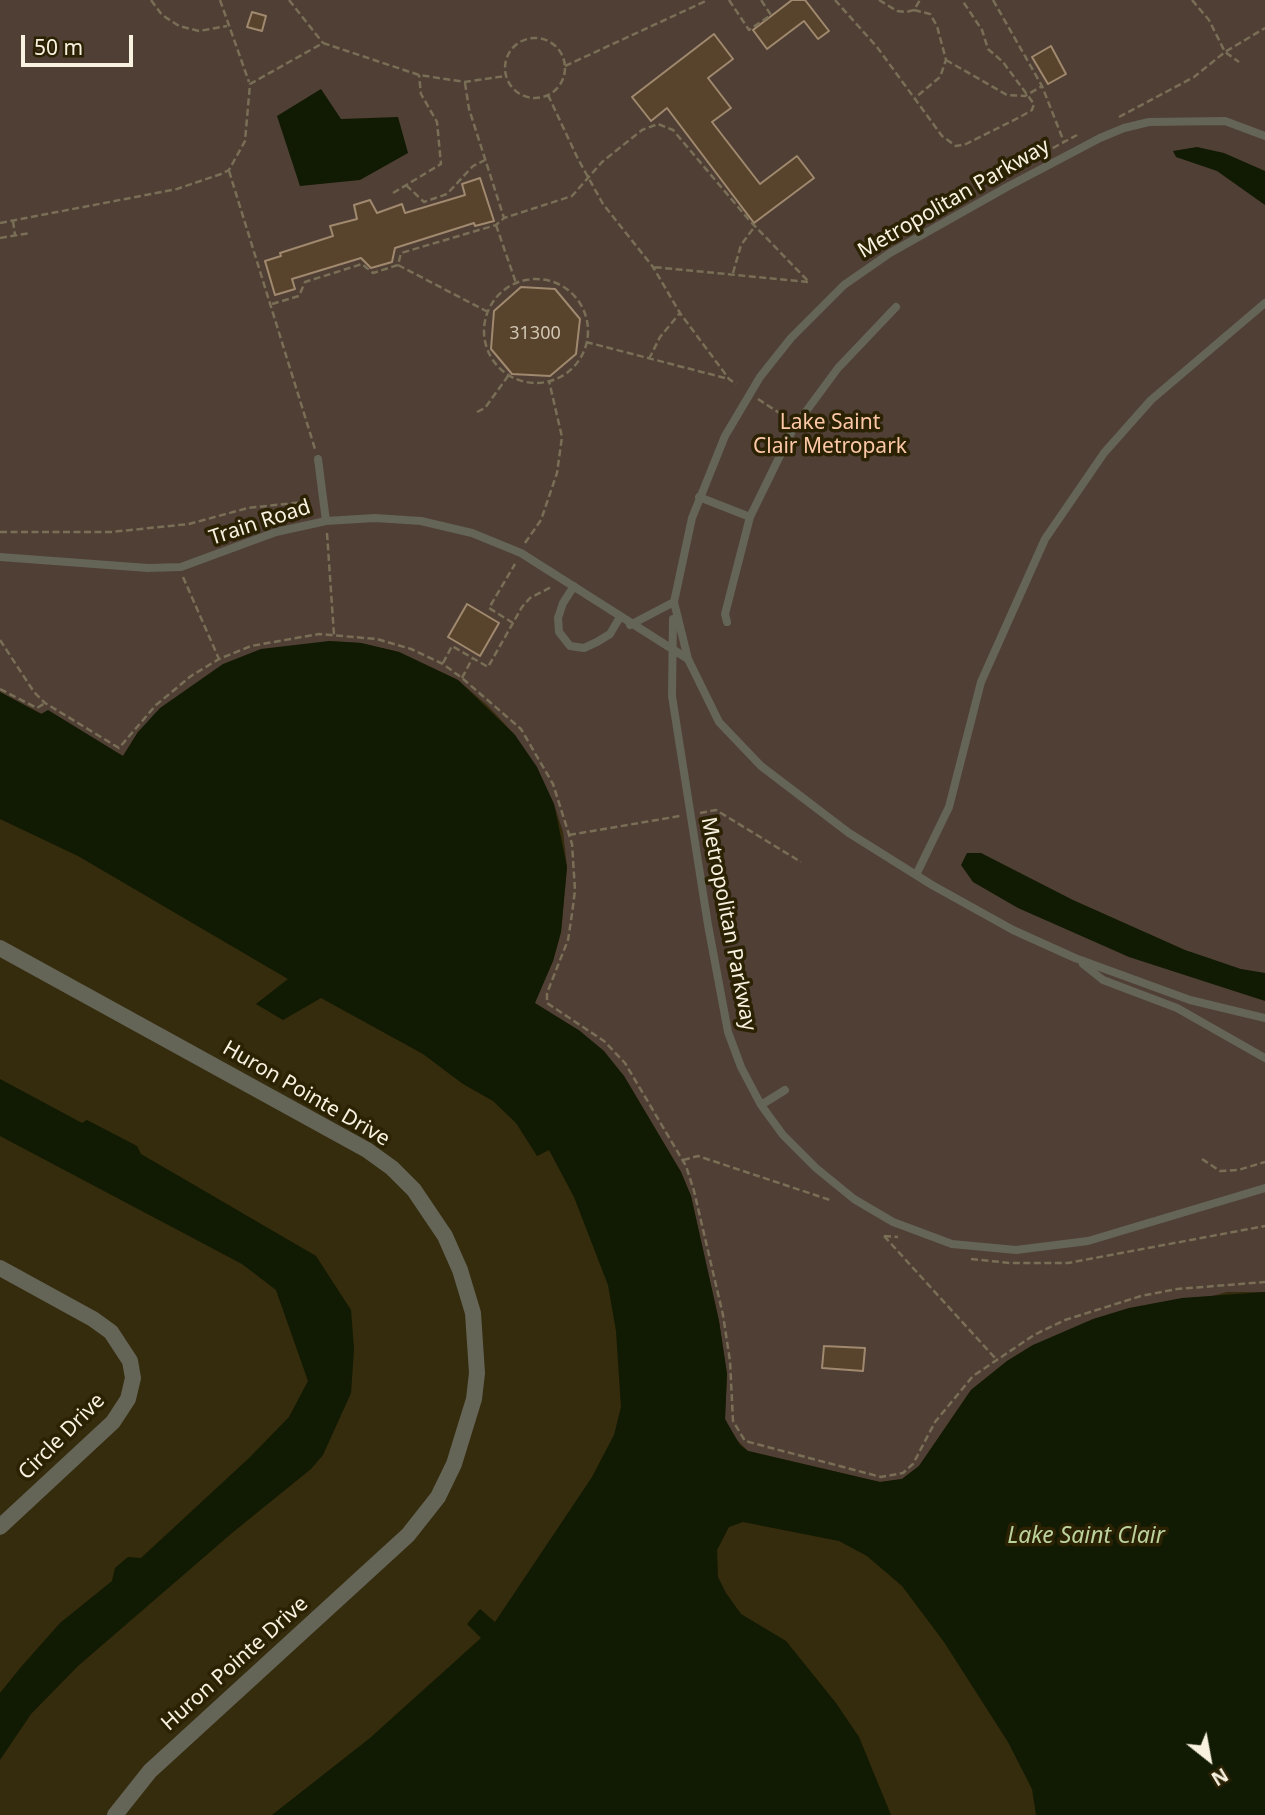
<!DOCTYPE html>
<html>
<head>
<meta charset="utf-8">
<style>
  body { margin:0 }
  #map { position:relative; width:1265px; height:1815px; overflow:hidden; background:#352b0d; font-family:"Noto Sans",sans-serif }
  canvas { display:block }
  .north { position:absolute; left:1174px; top:1724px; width:70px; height:70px; -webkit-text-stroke:5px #2b2103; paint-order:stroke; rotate:149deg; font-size:19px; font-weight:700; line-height:28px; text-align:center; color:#f9f2e1 }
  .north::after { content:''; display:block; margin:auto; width:24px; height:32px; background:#f9f2e1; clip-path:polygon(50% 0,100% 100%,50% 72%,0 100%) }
  .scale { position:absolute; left:21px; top:35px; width:112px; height:32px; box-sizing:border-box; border:4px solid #f9f2e1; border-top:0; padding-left:9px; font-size:21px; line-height:24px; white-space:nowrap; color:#f9f2e1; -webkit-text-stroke:5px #2b2103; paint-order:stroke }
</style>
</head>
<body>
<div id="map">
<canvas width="1265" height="1815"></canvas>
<div class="north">N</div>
<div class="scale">50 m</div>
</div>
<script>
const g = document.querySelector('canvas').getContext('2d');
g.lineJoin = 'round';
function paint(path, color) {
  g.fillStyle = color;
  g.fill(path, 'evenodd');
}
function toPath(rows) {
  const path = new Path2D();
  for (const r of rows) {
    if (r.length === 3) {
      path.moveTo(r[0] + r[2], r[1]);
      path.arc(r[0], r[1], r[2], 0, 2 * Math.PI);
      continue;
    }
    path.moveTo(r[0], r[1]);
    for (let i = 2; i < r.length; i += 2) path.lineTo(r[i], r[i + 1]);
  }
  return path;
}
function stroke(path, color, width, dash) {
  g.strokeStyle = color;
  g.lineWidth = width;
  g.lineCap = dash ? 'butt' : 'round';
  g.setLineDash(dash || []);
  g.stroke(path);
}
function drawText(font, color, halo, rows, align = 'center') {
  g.font = font + ' "Noto Sans",sans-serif';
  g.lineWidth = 7;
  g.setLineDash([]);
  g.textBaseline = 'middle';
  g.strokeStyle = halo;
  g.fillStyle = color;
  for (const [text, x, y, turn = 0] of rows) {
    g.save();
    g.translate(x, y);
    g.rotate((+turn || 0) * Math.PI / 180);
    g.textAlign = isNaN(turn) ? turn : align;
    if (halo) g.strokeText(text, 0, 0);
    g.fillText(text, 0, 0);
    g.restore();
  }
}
paint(toPath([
  [0,0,1265,0,1265,1292,1227,1292,1033,1345,1007,1361,971,1390,919,1466,902,1479,880,1482,748,1451,731,1434,725,1419,727,1374,719,1321,691,1196,681,1172,624,1076,580,1031,534,1003,553,961,561,932,567,867,563,832,554,804,515,735,488,706,458,680,399,652,361,643,329,641,138,732,123,756,0,692]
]), '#503f35');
paint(toPath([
  [321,89,341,119,398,117,408,153,360,180,300,186,277,116],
  [1197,147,1224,153,1265,171,1265,205,1217,171,1176,157,1173,151],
  [329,641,361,643,399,652,458,680,515,735,537,767,554,804,567,867,561,932,553,961,535,1003,580,1031,604,1051,624,1076,681,1172,691,1196,719,1321,727,1374,725,1419,740,1445,748,1451,880,1482,902,1479,919,1466,971,1390,1007,1361,1033,1345,1093,1319,1129,1308,1182,1298,1265,1292,1265,1815,1036,1815,1032,1789,1008,1742,944,1642,902,1586,867,1556,839,1541,743,1522,729,1527,717,1550,718,1577,726,1593,741,1614,786,1641,836,1703,859,1737,891,1815,272,1815,370,1738,481,1638,467,1624,480,1609,495,1622,592,1477,614,1435,621,1407,616,1331,608,1285,574,1197,549,1150,537,1156,516,1123,493,1101,463,1084,423,1054,321,998,283,1020,256,1004,288,979,78,856,0,819,0,692,41,714,48,710,123,756,138,732,160,708,223,664,261,649],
  [967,853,981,853,1073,900,1185,950,1241,969,1265,973,1265,1001,1129,957,1018,908,973,882,961,865],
  [0,1079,82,1123,87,1120,137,1146,141,1154,316,1256,351,1310,354,1349,351,1393,323,1455,311,1469,232,1533,78,1666,31,1714,0,1760,0,1693,21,1667,60,1623,112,1581,115,1568,128,1557,141,1558,249,1458,289,1417,308,1381,276,1290,242,1264,0,1136]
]), '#111a02');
const building = toPath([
  [792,0,805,0,829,31,818,39,804,21,767,49,753,30,792,0],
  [252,12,266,16,262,31,247,27,252,12],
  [714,34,733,59,708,78,731,108,712,122,760,184,797,156,814,178,754,223,667,108,651,121,632,97,714,34],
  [1051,46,1066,74,1048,84,1032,57,1051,46],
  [480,178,494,221,475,226,474,223,395,248,392,262,371,268,361,258,292,279,295,289,275,295,265,261,281,256,280,253,333,236,330,226,357,219,354,205,370,200,377,213,402,204,405,213,465,195,462,184,480,178],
  [521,287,555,289,580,319,576,354,550,376,512,374,491,349,494,311,521,287],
  [467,604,499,623,480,656,448,637,467,604],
  [824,1346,865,1348,863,1371,822,1368,824,1346]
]);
paint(building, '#58442c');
stroke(building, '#a0896e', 2);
stroke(toPath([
  [151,0,162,15,179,26,199,31,227,26],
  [220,0,249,82],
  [289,0,323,43],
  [729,0,749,30,771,15,761,0],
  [835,0,877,47,942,136,956,146,966,144,1020,117,1032,110,1034,104,1003,62,988,49,982,30,962,0],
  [879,0,897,11,906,12,914,10,920,0],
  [993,0,1042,86,1064,142],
  [1192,0,1209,20,1225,52,1239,62],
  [914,10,930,14,937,26,946,60,940,77,915,98],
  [535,68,30],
  [946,60,1007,95,1025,96,1042,86],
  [565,66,708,0],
  [465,83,469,109,504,218],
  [548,95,578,159,603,204,653,267,680,313,729,379,736,384],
  [1119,117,1194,77,1225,52,1265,28],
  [1025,163,1077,135],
  [229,171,315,449],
  [406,185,424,202,447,194,473,166,485,160],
  [393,193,441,164,437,122,421,94,419,75],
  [13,221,15,235],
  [0,223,177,189,221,174,229,170,245,141,250,84,323,43,419,75,465,82,505,76],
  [496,225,516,283],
  [0,238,30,233],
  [398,265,488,312],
  [733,273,741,245,755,226],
  [536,331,52],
  [272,304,299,296,305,282,362,264,373,273,398,265,401,253,496,225,504,218,572,196,602,162,642,130,658,124,673,130,749,220,809,282,653,267],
  [586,342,729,379],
  [649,359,660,337,680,313],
  [758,399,787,418],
  [477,412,485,408,508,376],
  [0,532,111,532,189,524,248,508,312,501],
  [327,533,334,635],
  [525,543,541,520,557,473,562,437,549,381],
  [183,577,219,659],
  [513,623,489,608,515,564],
  [0,640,34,692,45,703,119,748,156,705,191,676,219,659,251,646,319,634,377,639,411,649,443,664,462,678,521,729,553,784,572,844,575,890,572,914,568,940,547,993,547,1003,604,1041,625,1063,686,1166,694,1191,723,1315,730,1361,733,1421,745,1441,881,1477,903,1473,913,1464,935,1422,973,1376,1034,1335,1065,1320,1141,1296,1177,1289,1265,1282],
  [443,663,452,646,488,667,522,607,530,598,551,587],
  [462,678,472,659],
  [0,689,37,708,45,703],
  [700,813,716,810,801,862],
  [569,835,680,816],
  [1202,1159,1220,1171,1238,1170,1265,1162],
  [683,1160,698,1156,830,1200],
  [884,1236,898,1237],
  [884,1236,995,1358],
  [971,1259,1010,1263,1068,1263,1265,1226]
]), '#786f56', 2.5, [7, 3.5]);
stroke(toPath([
  [1265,136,1225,121,1149,122,1124,128,1100,138,1007,187,890,253,844,285,791,338,760,377,725,436,692,518,674,602,688,659,719,722,761,766,849,833,932,885,1013,930,1075,958,1190,1000,1265,1018],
  [318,459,326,521],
  [699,497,750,517],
  [0,557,148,568,181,567,276,532,326,521,375,518,421,521,472,533,521,553,688,659],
  [574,586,563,603,558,618,559,632,570,646,584,648,597,642,610,634,620,617],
  [673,619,672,696,708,925,728,1032,741,1067,761,1105,783,1135,816,1168,854,1199,893,1222,952,1244,1016,1250,1088,1241,1265,1188],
  [727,622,725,614,750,517,793,429,838,368,896,307],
  [630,625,674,602],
  [916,875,949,807,981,682,1045,539,1104,453,1151,400,1265,303],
  [1083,964,1103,980,1177,1008,1265,1058],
  [761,1105,785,1090]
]), '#646457', 8);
stroke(toPath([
  [0,948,367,1150,392,1168,414,1190,445,1236,460,1270,473,1313,477,1373,474,1399,454,1464,438,1497,408,1535,150,1771,115,1815],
  [0,1268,93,1319,111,1332,130,1361,133,1378,128,1399,113,1422,0,1527]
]), '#646457', 16);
drawText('18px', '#d1c6b4', null, [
  ["31300",535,334]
]);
drawText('21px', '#f9f2e1', '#2b2103', [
  ["Metropolitan Parkway",954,199,-30],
  ["Train Road",260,523,-18],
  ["Metropolitan Parkway",728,924,79],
  ["Huron Pointe Drive",306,1094,30],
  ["Circle Drive",62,1437,-45],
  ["Huron Pointe Drive",235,1664,-42]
]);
drawText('21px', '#fdc8a7', '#2b2103', [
  ["Lake Saint",830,423],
  ["Clair Metropark",830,447]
]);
drawText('italic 23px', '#bcd29d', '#2b2103', [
  ["Lake Saint Clair",1086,1536]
]);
</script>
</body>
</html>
